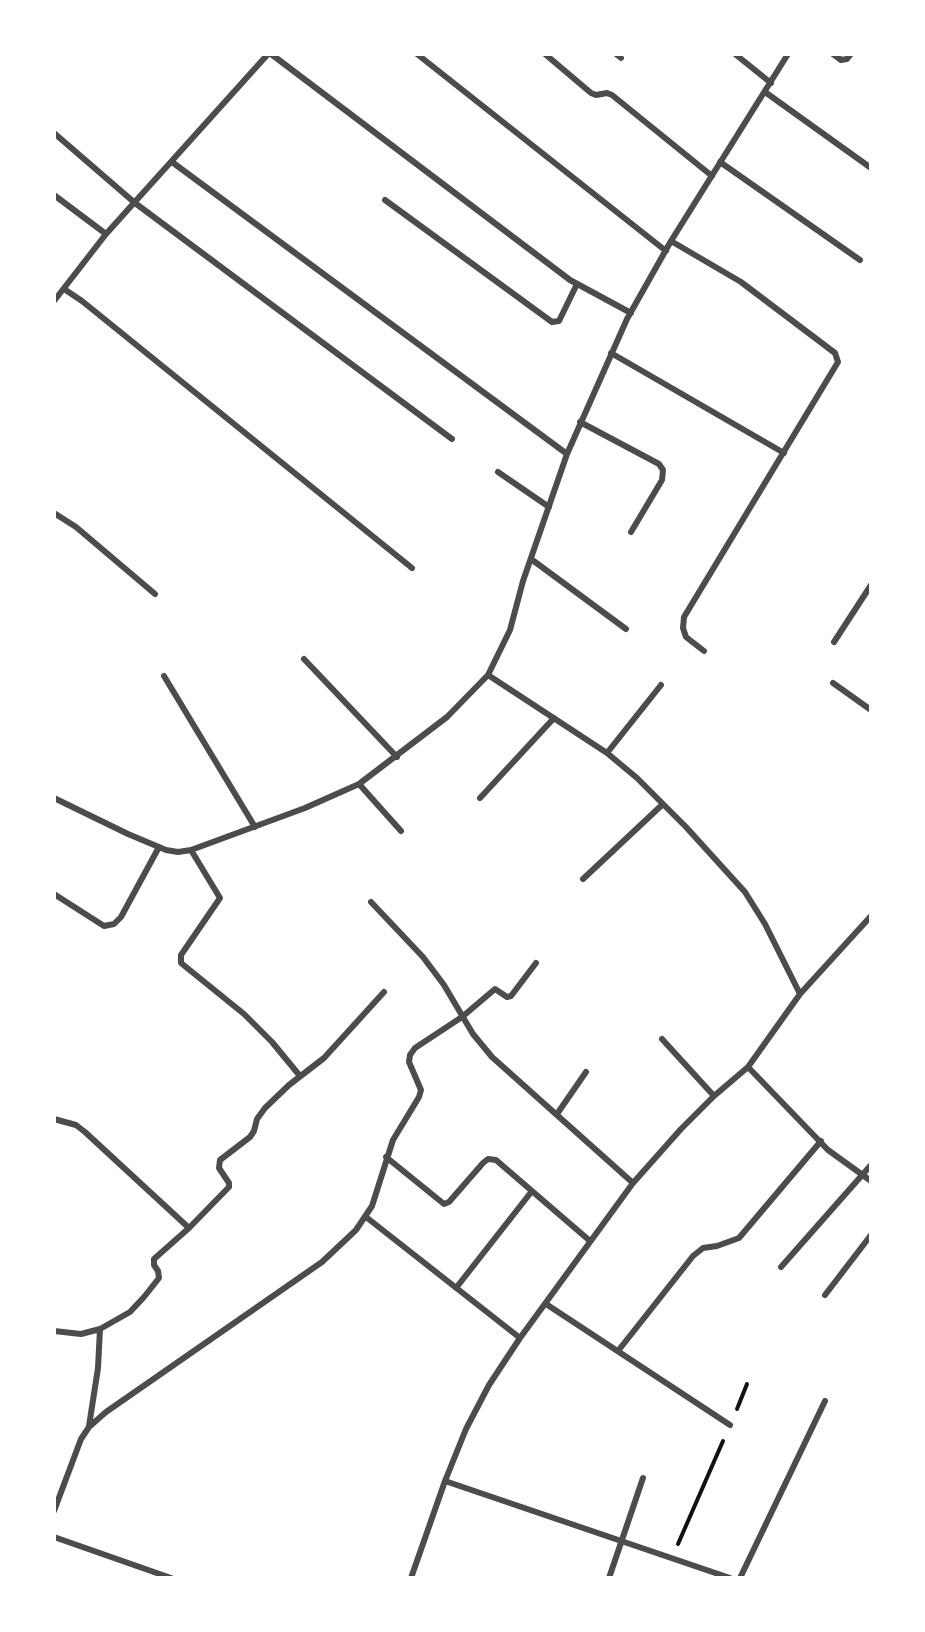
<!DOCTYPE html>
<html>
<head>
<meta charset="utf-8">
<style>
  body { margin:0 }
  #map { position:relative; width:925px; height:1632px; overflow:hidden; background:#fff; font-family:"Roboto Condensed",sans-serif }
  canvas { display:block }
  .frame { position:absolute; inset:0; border:56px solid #fff; pointer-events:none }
</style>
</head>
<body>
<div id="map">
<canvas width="925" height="1632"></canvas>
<div class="frame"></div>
</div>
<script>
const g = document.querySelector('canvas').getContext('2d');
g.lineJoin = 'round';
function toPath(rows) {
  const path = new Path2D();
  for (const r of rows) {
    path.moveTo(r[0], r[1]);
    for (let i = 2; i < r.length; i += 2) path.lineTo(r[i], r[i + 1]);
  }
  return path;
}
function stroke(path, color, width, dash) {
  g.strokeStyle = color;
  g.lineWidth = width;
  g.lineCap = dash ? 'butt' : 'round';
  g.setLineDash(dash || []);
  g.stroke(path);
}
stroke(toPath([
  [737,1409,747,1384],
  [678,1544,723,1441]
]), '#111', 4);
stroke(toPath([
  [271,54,570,280,631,313],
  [417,54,666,251],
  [545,54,591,93,596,95,607,93,612,95,712,176],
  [616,54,621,58],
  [735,54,771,83],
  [833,54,841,60,847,59,851,54],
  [765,92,871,168],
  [54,133,135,203,452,439],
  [172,162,567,454],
  [720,162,860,260],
  [54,195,106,234],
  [385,200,552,322,559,321,577,284],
  [671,241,741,282,835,353,838,362,684,617,683,628,686,637,704,651],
  [64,289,82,301,412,568],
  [54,301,106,234,268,54],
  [611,353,784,453],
  [580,422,659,464,663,470,662,480,631,532],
  [498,472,549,507],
  [54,513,76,527,155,594],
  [531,559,626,629],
  [834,642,871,585],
  [304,659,397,757],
  [488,675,607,753,637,778,686,827,745,892,765,924,800,994],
  [164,676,255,827],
  [833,683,871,710],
  [607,753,661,685],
  [359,784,401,831],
  [54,798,128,834,166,850,178,852,191,850,305,808,359,784,447,717,488,675,510,630,523,581,567,454,627,319,671,241,788,54],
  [480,798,554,718],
  [191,850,220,898,181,955,181,963,244,1014,272,1042,300,1076],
  [583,879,663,804],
  [54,894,104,926,114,924,121,917,159,847],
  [371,902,423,957,444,985,473,1034,492,1057,633,1183],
  [662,1039,714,1096],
  [748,1067,828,1150,871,1181],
  [557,1114,586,1072],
  [54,1119,76,1125,85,1132,189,1228],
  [386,1157,444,1204,449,1202,483,1163,488,1159,496,1160,590,1241],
  [366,1217,520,1338],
  [781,1267,871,1165],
  [456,1288,532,1191],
  [825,1295,871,1235],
  [546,1304,730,1425],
  [54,1331,81,1334,100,1329,130,1312,144,1297,159,1278,158,1271,154,1265,154,1259,189,1228,229,1187,229,1183,219,1168,220,1160,250,1137,254,1131,257,1119,265,1108,289,1085,324,1058,384,992],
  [618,1351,693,1256,703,1248,717,1246,739,1238,821,1141],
  [89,1426,98,1368,100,1329],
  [445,1481,730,1578],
  [54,1511,81,1439,89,1427,106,1412,322,1262,356,1230,372,1206,393,1140,419,1097,421,1090,409,1062,410,1055,415,1048,462,1017,495,989,507,997,511,996,536,963],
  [54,1537,171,1578],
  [411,1578,445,1481,466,1429,489,1385,520,1338,633,1183,681,1129,714,1096,748,1067,800,994,871,916],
  [609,1578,643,1478],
  [740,1578,825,1401]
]), '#4c4c4c', 6);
</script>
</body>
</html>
